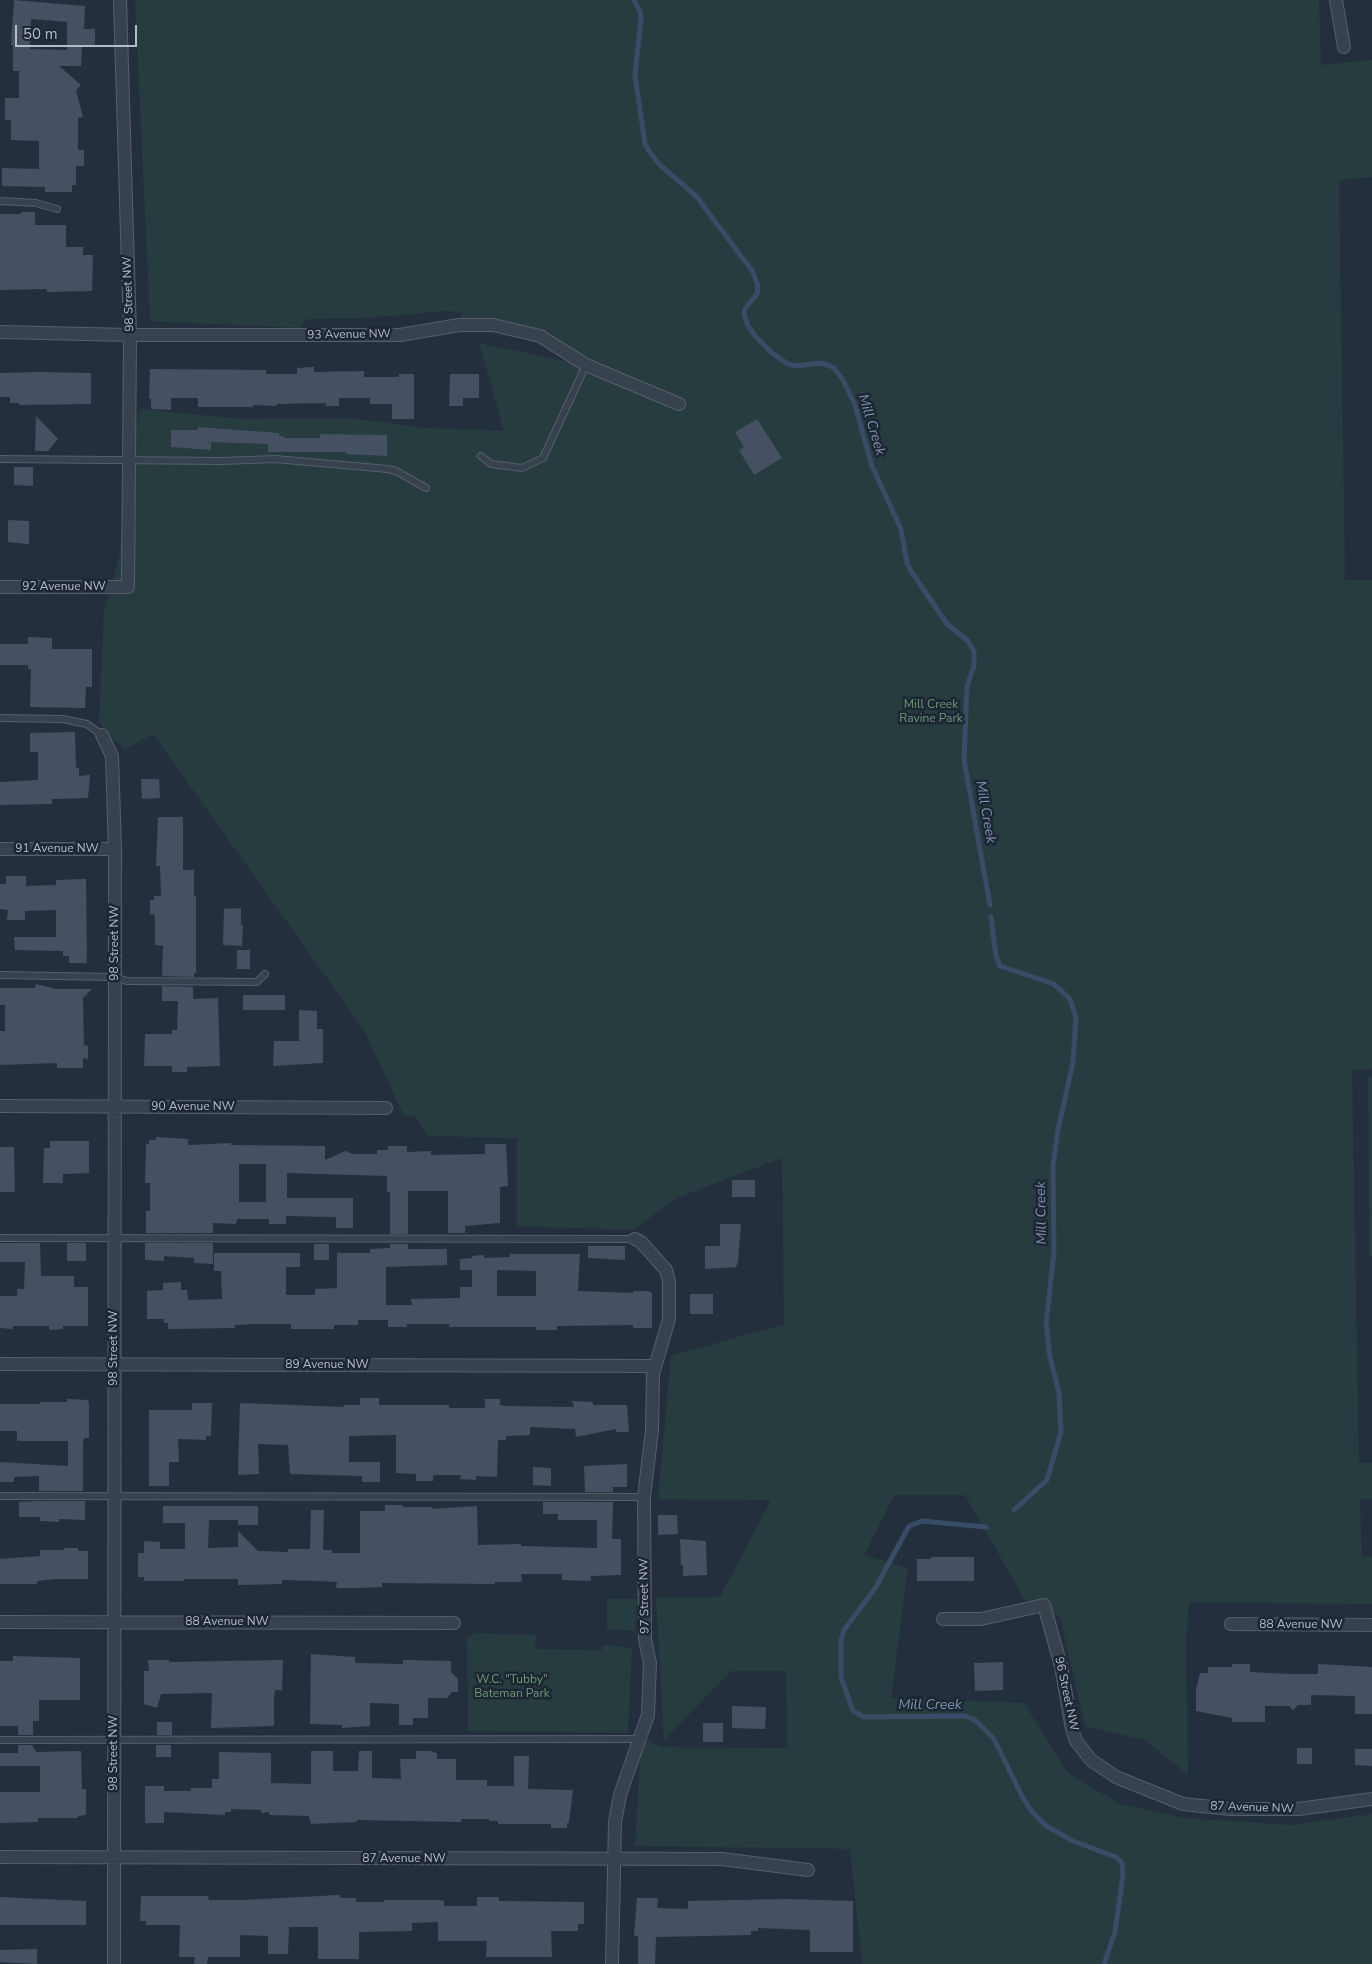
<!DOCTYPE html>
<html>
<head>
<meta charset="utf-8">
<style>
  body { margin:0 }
  #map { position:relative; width:1372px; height:1964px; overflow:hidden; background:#242f3e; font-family:"Nunito Sans",sans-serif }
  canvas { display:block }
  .scale { position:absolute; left:15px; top:25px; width:122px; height:22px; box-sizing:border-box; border:2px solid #b4bcc9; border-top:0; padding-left:6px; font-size:15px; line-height:18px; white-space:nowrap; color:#b4bcc9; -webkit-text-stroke:4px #1d2633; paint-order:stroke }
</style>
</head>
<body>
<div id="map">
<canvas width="1372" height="1964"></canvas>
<div class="scale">50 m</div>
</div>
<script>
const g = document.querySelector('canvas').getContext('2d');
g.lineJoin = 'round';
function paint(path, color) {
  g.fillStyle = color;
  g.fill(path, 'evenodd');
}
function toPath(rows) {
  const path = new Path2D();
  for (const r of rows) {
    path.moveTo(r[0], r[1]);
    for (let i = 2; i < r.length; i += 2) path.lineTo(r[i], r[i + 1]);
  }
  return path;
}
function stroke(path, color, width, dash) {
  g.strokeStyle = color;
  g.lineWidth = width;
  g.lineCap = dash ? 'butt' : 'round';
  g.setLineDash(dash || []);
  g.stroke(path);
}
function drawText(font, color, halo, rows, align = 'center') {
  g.font = font + ' "Nunito Sans",sans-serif';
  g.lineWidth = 5;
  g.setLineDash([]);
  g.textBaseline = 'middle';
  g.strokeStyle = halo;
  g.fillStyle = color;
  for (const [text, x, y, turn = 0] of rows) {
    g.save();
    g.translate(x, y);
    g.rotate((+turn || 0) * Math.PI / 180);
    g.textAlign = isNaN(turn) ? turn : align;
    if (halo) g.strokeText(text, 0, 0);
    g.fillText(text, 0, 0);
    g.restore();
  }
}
paint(toPath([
  [135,0,1319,0,1321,65,1372,60,1372,177,1339,180,1345,580,1372,580,1372,1069,1352,1070,1359,1463,1372,1463,1372,1499,1360,1499,1362,1556,1372,1557,1372,1604,1189,1602,1186,1643,1188,1775,1145,1740,1085,1726,1060,1617,1026,1602,965,1495,894,1495,864,1555,908,1568,891,1698,1024,1703,1068,1773,1120,1804,1184,1818,1292,1825,1372,1814,1372,1964,862,1964,850,1849,635,1846,641,1739,663,1747,787,1748,786,1671,731,1671,664,1740,656,1598,720,1597,771,1500,658,1499,671,1356,784,1324,782,1158,679,1197,632,1230,517,1226,517,1138,428,1136,415,1117,404,1116,364,1030,153,734,124,750,99,722,104,612,119,558,128,459,140,409,243,419,348,418,426,428,504,431,479,343,584,365,540,336,459,325,462,312,443,311,367,318,307,319,300,328,150,321],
  [1368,1077,1372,1077,1372,1256,1369,1256],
  [607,1599,637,1599,635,1631,607,1629],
  [475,1633,536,1635,535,1649,602,1650,603,1645,632,1648,628,1733,468,1731,467,1638]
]), '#263c3f');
stroke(toPath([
  [634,0,640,11,641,18,635,75,645,144,649,151,659,164,696,196,753,272,758,286,757,294,745,309,744,314,748,326,755,336,771,352,788,364,796,366,820,363,828,365,834,368,843,380,855,405,872,466,901,529,907,563,911,571,947,624,968,641,974,651,974,666,967,686,964,760,990,905],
  [991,917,996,956,1000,966,1054,984,1070,999,1076,1018,1073,1062,1058,1130,1053,1165,1054,1252,1046,1323,1050,1357,1059,1393,1061,1432,1047,1480,1014,1510],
  [986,1527,922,1521,909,1526,876,1587,844,1630,841,1641,841,1677,853,1711,864,1717,965,1716,975,1720,994,1739,1023,1798,1032,1812,1045,1825,1073,1841,1116,1857,1122,1863,1123,1875,1115,1932,1104,1964]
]), '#394c67', 5);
paint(toPath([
  [14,0,85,6,84,29,95,29,95,47,82,47,81,66,59,66,81,85,76,90,83,117,78,118,78,150,84,150,84,166,76,166,76,185,72,185,72,192,45,192,45,187,2,186,2,168,39,169,39,141,11,140,11,120,5,120,5,98,19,98,19,71,13,71,13,45,11,45],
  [31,19,67,22,67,50,30,49],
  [21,212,35,212,35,225,66,225,66,247,83,247,83,255,93,255,92,291,47,292,47,289,0,290,0,214,21,214],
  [314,367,314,372,364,371,364,377,399,377,399,374,414,374,414,419,392,419,392,404,370,404,370,398,339,398,339,406,326,406,326,403,277,404,277,406,253,405,253,407,198,407,198,398,171,398,171,410,151,409,151,399,149,399,150,369,266,370,266,374,297,374,297,368],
  [39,372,91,373,91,404,19,405,19,403,10,403,10,397,0,397,0,373],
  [450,374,479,374,479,398,463,398,463,406,449,406],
  [36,416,58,439,48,451,35,451],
  [757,419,782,458,754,475,739,450,744,447,735,432],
  [198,427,279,433,279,436,284,436,284,438,320,438,320,434,387,435,387,456,346,454,346,452,268,452,268,444,211,442,211,450,171,447,171,430,198,430],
  [14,467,33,467,33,486,14,485],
  [8,520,29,521,29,544,8,542],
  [28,637,52,638,52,649,92,649,92,687,86,687,85,708,30,707,31,669,28,669,28,665,0,665,0,644,28,644],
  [75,732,76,768,79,768,79,776,90,775,88,798,52,799,52,804,0,805,0,782,38,780,38,752,30,752,30,733],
  [141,779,159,779,160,798,142,799],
  [158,817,183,817,183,870,194,870,194,896,196,896,196,973,194,973,194,977,162,976,163,946,155,945,155,918,154,914,150,914,150,900,154,900,154,896,161,896,160,866,156,866],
  [6,876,26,876,26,886,56,885,56,880,86,879,87,963,69,963,69,956,63,956,63,951,15,950,14,937,56,937,56,910,25,911,25,920,7,920,8,910,0,909,0,884,6,884],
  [241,908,241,925,243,925,242,946,223,945,224,909],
  [237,950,250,950,250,969,237,969],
  [36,984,57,989,92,989,83,998,84,1045,88,1046,88,1059,83,1058,83,1068,57,1068,57,1063,0,1065,0,1031,5,1031,5,1005,0,1005,0,988,35,988],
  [162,986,193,987,193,999,218,998,220,1066,187,1067,187,1072,172,1072,172,1066,144,1066,145,1034,172,1034,172,1030,177,1030,178,1001,162,1001],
  [243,995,285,995,285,1010,243,1010],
  [299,1010,317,1011,317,1029,323,1029,323,1063,273,1066,274,1041,299,1041],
  [156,1137,188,1139,188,1145,231,1143,231,1145,325,1146,325,1160,345,1151,353,1154,377,1154,377,1150,388,1150,388,1146,407,1146,407,1152,431,1151,431,1155,485,1154,485,1144,506,1144,508,1186,500,1187,500,1223,465,1226,465,1233,448,1233,448,1191,408,1191,408,1234,390,1234,390,1192,387,1192,387,1176,287,1173,287,1198,353,1198,353,1228,336,1228,336,1217,286,1216,286,1224,269,1224,269,1219,237,1219,236,1224,213,1223,213,1233,146,1233,146,1211,150,1211,150,1183,145,1183,146,1144,149,1144,149,1140,156,1140],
  [239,1164,266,1164,266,1202,239,1202],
  [50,1141,89,1141,89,1173,63,1174,63,1183,43,1183,44,1148,50,1148],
  [0,1147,14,1147,15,1192,0,1192],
  [732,1180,755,1180,755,1197,732,1197],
  [720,1224,741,1224,738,1261,736,1267,705,1269,705,1246,720,1246],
  [0,1243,40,1243,41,1276,74,1276,74,1287,88,1287,88,1326,63,1326,63,1329,49,1330,49,1326,13,1326,13,1329,0,1328,0,1296,17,1296,17,1289,24,1289,25,1262,0,1262],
  [67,1243,86,1243,86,1261,67,1261],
  [145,1243,213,1243,213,1264,194,1263,194,1258,164,1256,164,1261,145,1260],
  [314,1244,329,1244,329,1260,314,1260],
  [390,1244,408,1244,408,1249,447,1249,447,1265,386,1267,386,1305,412,1305,411,1299,460,1298,460,1287,472,1287,472,1270,460,1270,460,1259,472,1258,472,1256,484,1255,484,1258,510,1257,510,1254,580,1254,578,1291,633,1293,633,1291,648,1291,652,1293,652,1328,633,1328,633,1325,557,1326,557,1330,536,1330,536,1327,449,1327,449,1324,407,1324,407,1327,388,1327,388,1320,358,1320,358,1325,334,1325,334,1329,291,1329,291,1324,253,1324,235,1325,235,1328,168,1329,168,1323,164,1323,164,1319,147,1319,147,1291,163,1290,163,1283,181,1282,181,1290,187,1290,188,1300,222,1299,221,1271,214,1271,214,1253,300,1253,300,1267,286,1267,286,1295,315,1295,315,1289,337,1288,337,1253,370,1253,370,1249,390,1248],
  [497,1270,536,1271,536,1296,497,1296],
  [588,1246,625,1246,625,1260,588,1258],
  [690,1294,713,1294,713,1314,690,1314],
  [360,1398,379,1398,379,1405,449,1405,449,1408,485,1408,485,1399,500,1399,500,1405,506,1406,574,1407,572,1401,593,1402,593,1405,627,1405,629,1432,616,1432,616,1429,576,1437,575,1429,530,1427,530,1435,506,1436,506,1440,498,1440,497,1477,476,1476,476,1480,460,1479,461,1475,433,1475,433,1481,416,1481,416,1474,396,1473,396,1435,349,1436,349,1462,380,1462,380,1482,362,1482,362,1476,290,1474,288,1445,258,1444,259,1474,238,1475,240,1403,344,1407,344,1405,360,1405],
  [67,1399,88,1400,89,1404,89,1438,84,1438,83,1442,83,1491,39,1491,39,1476,14,1477,14,1482,0,1482,0,1462,68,1466,68,1441,17,1441,17,1431,0,1431,0,1404,40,1404,40,1402,67,1402],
  [192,1403,212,1403,211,1436,206,1436,206,1440,178,1439,179,1462,169,1462,169,1486,149,1486,149,1410,192,1410],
  [627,1464,627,1487,613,1487,613,1492,585,1492,584,1466],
  [533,1467,551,1468,551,1486,533,1485],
  [38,1501,85,1501,85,1520,59,1519,59,1522,40,1521,40,1517,19,1517,19,1502],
  [543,1502,613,1502,612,1539,621,1539,621,1575,591,1576,591,1581,562,1580,562,1574,521,1574,522,1582,495,1582,495,1584,382,1583,382,1587,358,1588,336,1588,337,1582,318,1581,282,1580,282,1584,238,1585,238,1579,184,1579,184,1581,144,1581,144,1577,138,1577,138,1553,144,1553,144,1541,160,1542,160,1549,185,1549,185,1523,163,1523,163,1506,258,1506,258,1525,238,1525,238,1520,209,1520,208,1548,238,1547,238,1531,258,1551,288,1552,288,1549,310,1549,311,1510,324,1510,323,1550,332,1550,332,1553,360,1553,360,1511,385,1511,385,1505,403,1505,403,1507,432,1507,432,1509,477,1506,478,1545,521,1544,521,1546,597,1548,597,1520,558,1520,558,1514,543,1514],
  [658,1515,677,1515,678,1534,658,1535],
  [680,1539,706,1541,707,1575,683,1576,683,1565,681,1565],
  [64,1548,78,1548,78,1551,88,1551,88,1579,55,1579,37,1581,37,1584,0,1584,0,1559,40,1556,40,1550,64,1550],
  [931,1557,974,1557,974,1581,917,1581,917,1559,931,1559],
  [311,1654,355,1657,355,1663,403,1664,403,1660,405,1660,451,1661,451,1672,458,1679,458,1692,452,1692,447,1698,428,1698,428,1718,413,1718,413,1725,399,1725,399,1704,370,1703,370,1726,342,1728,342,1725,310,1724],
  [13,1656,80,1658,80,1700,39,1700,39,1721,33,1721,33,1735,18,1735,18,1726,0,1726,0,1661,13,1661],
  [148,1660,169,1660,169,1662,283,1660,282,1690,275,1690,274,1696,274,1726,211,1728,212,1693,161,1694,157,1708,144,1704,144,1671,149,1671],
  [1003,1662,1003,1690,975,1691,974,1663],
  [1232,1664,1250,1664,1250,1672,1289,1674,1318,1674,1318,1664,1372,1667,1372,1714,1355,1714,1355,1696,1311,1695,1311,1705,1298,1705,1293,1710,1289,1706,1265,1706,1265,1722,1232,1722,1232,1718,1196,1711,1196,1690,1200,1673,1208,1673,1208,1667,1232,1667],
  [732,1706,766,1707,765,1729,732,1728],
  [157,1722,172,1722,172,1735,157,1735],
  [703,1723,723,1723,723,1742,703,1742],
  [18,1745,32,1745,36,1752,81,1751,82,1789,86,1789,86,1815,78,1816,78,1818,38,1818,38,1822,0,1823,0,1792,40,1792,40,1766,0,1766,0,1753,18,1753],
  [156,1745,171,1745,171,1757,156,1757],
  [1297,1748,1312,1748,1312,1764,1297,1764],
  [1355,1749,1372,1749,1372,1766,1355,1765],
  [311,1751,333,1751,333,1771,358,1771,359,1751,372,1751,372,1778,401,1779,400,1759,416,1759,416,1751,430,1751,437,1753,437,1759,456,1759,456,1780,487,1780,487,1786,514,1786,514,1756,529,1756,528,1789,573,1790,569,1823,567,1823,567,1828,551,1828,551,1824,498,1824,498,1821,489,1821,489,1819,461,1819,461,1822,357,1820,357,1822,311,1824,309,1816,269,1815,269,1812,261,1813,261,1810,231,1809,231,1812,225,1812,225,1815,164,1812,164,1823,145,1823,145,1786,164,1786,164,1791,191,1791,191,1788,212,1788,212,1779,219,1779,219,1752,271,1753,271,1783,311,1784],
  [339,1895,341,1898,356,1898,356,1902,384,1902,384,1900,439,1900,444,1901,444,1906,477,1906,477,1897,499,1897,499,1901,584,1902,584,1924,578,1924,578,1931,551,1931,552,1957,486,1957,487,1941,438,1941,438,1922,412,1923,412,1931,359,1932,359,1959,318,1959,318,1927,289,1927,288,1954,268,1954,268,1936,240,1935,240,1957,208,1957,207,1964,194,1964,195,1957,179,1957,180,1925,146,1925,146,1921,140,1921,141,1896,208,1896,209,1900,243,1900],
  [0,1897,86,1901,86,1925,0,1925],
  [637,1898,658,1898,657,1908,688,1909,688,1901,787,1899,853,1901,853,1952,810,1952,810,1930,758,1928,758,1931,751,1931,751,1935,656,1937,655,1964,638,1964,638,1936,634,1936],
  [37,1949,37,1964,0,1962,0,1950]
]), '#455162');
const service = toPath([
  [0,201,36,203,57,209],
  [481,456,491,464,522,468,543,458,586,365],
  [0,459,222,461,275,459,388,469,396,471,426,488],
  [0,718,63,719,87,724,102,735],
  [0,975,115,977,127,981,257,982,265,974],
  [0,1238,635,1239],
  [0,1496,644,1497],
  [0,1740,641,1739]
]);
const minor = toPath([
  [1336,0,1344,47],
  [0,332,130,335,400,335,459,325,493,325,540,336,586,365,679,404],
  [0,587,128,587,130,335,120,0],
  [102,735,112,756,115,849,114,1964],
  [0,849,115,849],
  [0,1106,386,1108],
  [0,1364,654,1366],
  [943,1619,981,1619,1044,1605,1061,1666,1072,1729,1076,1741,1091,1760,1116,1777,1183,1804,1231,1809,1299,1809,1372,1799],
  [0,1622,454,1623],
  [1231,1624,1372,1625],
  [0,1857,722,1859,808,1870],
  [612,1964,615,1822,620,1795,648,1715,650,1663,645,1639,644,1497,652,1430,653,1374,669,1319,669,1281,666,1270,641,1242,635,1239]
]);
stroke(service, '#565f6c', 8);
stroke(minor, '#565f6c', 14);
stroke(service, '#38414e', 6);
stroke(minor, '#38414e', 12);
drawText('12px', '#b4bcc9', '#1d2633', [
  ["98 Street NW",129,294,-92],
  ["93 Avenue NW",349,335,-1],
  ["92 Avenue NW",64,587],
  ["91 Avenue NW",57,849],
  ["98 Street NW",115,943,-90],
  ["90 Avenue NW",193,1107],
  ["98 Street NW",114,1348,-90],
  ["89 Avenue NW",327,1365],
  ["97 Street NW",645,1596,-91],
  ["88 Avenue NW",227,1622],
  ["88 Avenue NW",1301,1625],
  ["96 Street NW",1066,1694,78],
  ["98 Street NW",114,1753,-90],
  ["87 Avenue NW",1252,1808,2],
  ["87 Avenue NW",404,1859]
]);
drawText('12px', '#6b9a76', '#1d2633', [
  ["Mill Creek",931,705],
  ["Ravine Park",931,719],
  ["W.C. \"Tubby\"",512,1680],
  ["Bateman Park",512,1694]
]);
drawText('italic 14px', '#7c92b1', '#1d2633', [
  ["Mill Creek",871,425,73],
  ["Mill Creek",985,812,80],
  ["Mill Creek",1042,1213,-91],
  ["Mill Creek",930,1706]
]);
</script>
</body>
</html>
